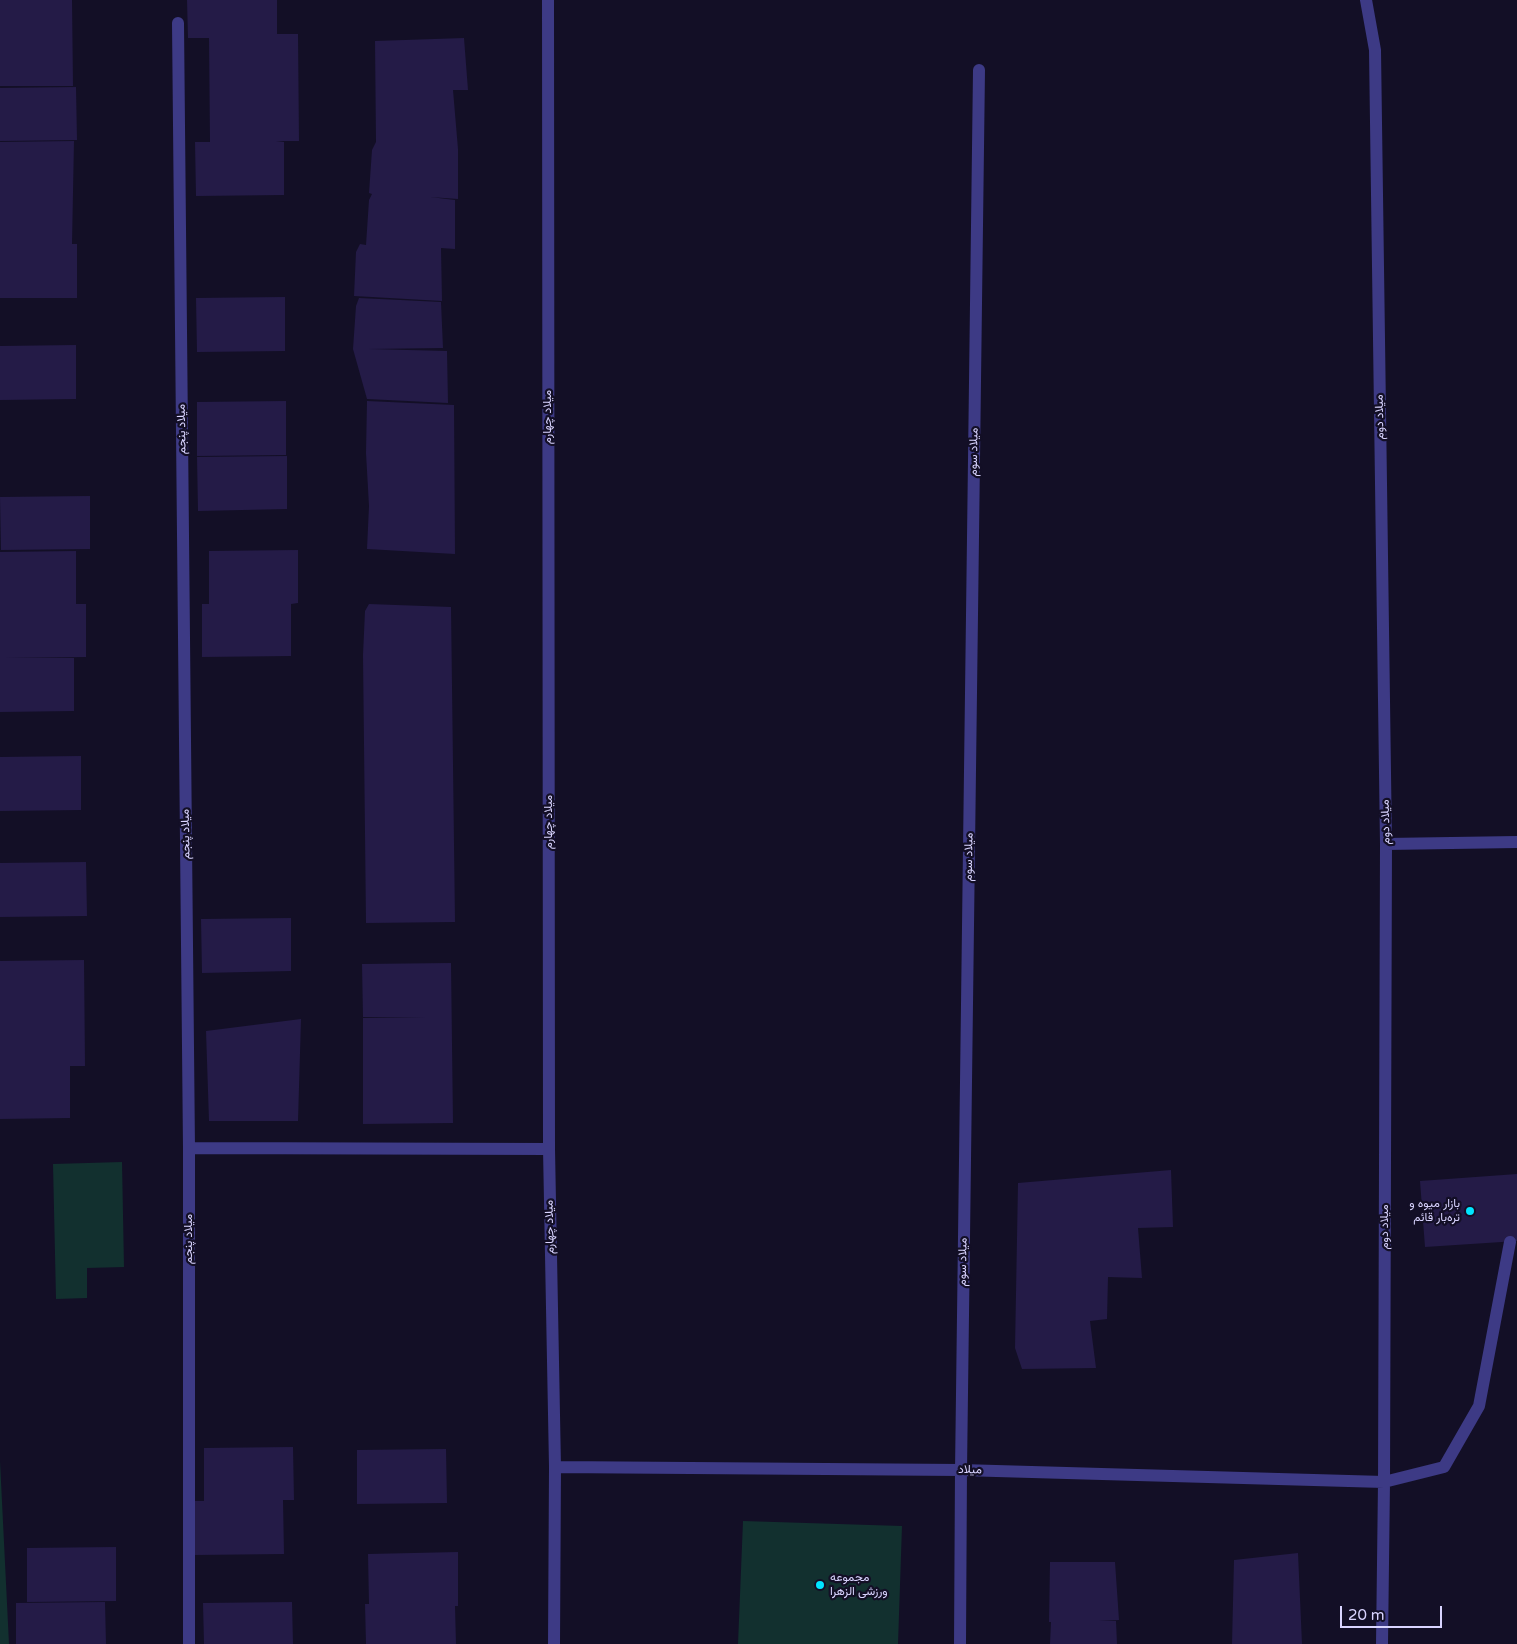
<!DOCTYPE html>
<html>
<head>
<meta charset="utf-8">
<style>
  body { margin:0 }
  #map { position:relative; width:1517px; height:1644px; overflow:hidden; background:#130f26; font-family:"Varela Round",sans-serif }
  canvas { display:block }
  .scale { position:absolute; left:1340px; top:1606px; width:102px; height:22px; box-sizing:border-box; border:2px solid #d9d4ff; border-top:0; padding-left:6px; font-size:15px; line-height:18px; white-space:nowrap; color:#d9d4ff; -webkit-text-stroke:4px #130f26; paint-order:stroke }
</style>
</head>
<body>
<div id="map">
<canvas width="1517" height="1644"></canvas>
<div class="scale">20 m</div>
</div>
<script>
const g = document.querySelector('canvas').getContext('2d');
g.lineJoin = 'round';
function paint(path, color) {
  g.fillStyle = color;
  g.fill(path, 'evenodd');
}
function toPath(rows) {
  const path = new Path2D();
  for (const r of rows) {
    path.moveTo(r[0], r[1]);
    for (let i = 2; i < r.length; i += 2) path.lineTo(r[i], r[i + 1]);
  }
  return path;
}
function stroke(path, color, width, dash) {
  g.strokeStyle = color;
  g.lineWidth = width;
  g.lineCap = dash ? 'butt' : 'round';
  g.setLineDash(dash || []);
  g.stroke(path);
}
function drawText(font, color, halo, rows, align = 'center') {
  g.font = font + ' "Varela Round",Vazirmatn,sans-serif';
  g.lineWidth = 4.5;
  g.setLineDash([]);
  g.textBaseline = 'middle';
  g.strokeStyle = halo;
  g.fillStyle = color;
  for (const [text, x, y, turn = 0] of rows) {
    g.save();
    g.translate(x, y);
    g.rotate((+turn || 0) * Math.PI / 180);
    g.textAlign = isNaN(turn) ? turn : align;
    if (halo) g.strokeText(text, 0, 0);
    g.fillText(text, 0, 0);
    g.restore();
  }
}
paint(toPath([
  [122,1162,124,1267,87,1268,87,1298,56,1299,53,1164],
  [0,1461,9,1644,0,1644],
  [743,1521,902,1526,898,1644,738,1644]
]), '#12302f');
paint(toPath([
  [0,0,72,0,73,86,0,86],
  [187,0,277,0,277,34,298,34,299,141,276,141,284,142,284,195,196,196,195,142,210,142,209,38,188,38],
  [464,38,468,90,453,90,458,149,458,199,430,197,455,200,455,249,441,248,442,301,354,296,356,252,360,244,366,245,369,200,372,194,369,193,372,150,376,142,375,41],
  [76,87,77,140,0,141,0,88],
  [74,141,72,244,77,244,77,298,0,298,0,142],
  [285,297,285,351,197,352,196,298],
  [359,298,441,302,443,348,369,349,447,351,448,403,367,399,353,349,356,306],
  [76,345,76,399,0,400,0,346],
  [286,401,286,455,197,456,197,402],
  [367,401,454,405,455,554,367,549,369,506,366,453],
  [287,456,287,509,198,511,197,457],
  [90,496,90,549,1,550,0,497],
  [298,550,298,603,291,604,291,656,202,657,202,604,209,604,209,551],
  [76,551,76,604,86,604,86,657,6,658,74,658,74,711,0,712,0,552],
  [369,604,451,607,455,922,366,923,363,655,365,611],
  [81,756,81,810,0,811,0,757],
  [86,862,87,916,0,917,0,863],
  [291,918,291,971,202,973,201,919],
  [84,960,85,1066,70,1066,70,1118,0,1119,0,961],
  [451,963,453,1123,363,1124,363,1018,425,1017,363,1017,362,964],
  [301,1019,298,1121,209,1121,206,1031],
  [1171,1170,1173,1227,1138,1228,1142,1278,1108,1277,1107,1319,1090,1321,1096,1368,1022,1369,1015,1348,1018,1183],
  [1517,1174,1517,1241,1425,1247,1420,1181],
  [293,1447,294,1500,283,1500,284,1554,195,1555,194,1501,204,1501,204,1448],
  [446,1449,447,1503,357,1504,357,1450],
  [116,1547,116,1601,27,1602,27,1548],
  [458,1552,458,1606,455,1606,456,1644,366,1644,365,1604,369,1604,368,1554],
  [1298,1553,1302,1644,1232,1644,1234,1560],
  [1050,1562,1115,1562,1119,1620,1099,1621,1116,1621,1117,1644,1050,1644,1051,1622,1049,1622],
  [105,1602,106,1644,16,1644,16,1603],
  [292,1602,293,1644,204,1644,203,1603]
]), '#241b47');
stroke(toPath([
  [548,0,549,1149,555,1467,554,1644],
  [1366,0,1375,50,1386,844,1384,1482,1382,1644],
  [178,23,189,1148,189,1644],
  [1386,844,1517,842],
  [189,1148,549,1149],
  [555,1467,961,1470,1384,1482,1444,1467,1479,1406,1510,1242],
  [960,1644,961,1470,979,70]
]), '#3d3a85', 12);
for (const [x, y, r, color] of [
  [1470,1211,5,"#00e5ff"],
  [820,1585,5,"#00e5ff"]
]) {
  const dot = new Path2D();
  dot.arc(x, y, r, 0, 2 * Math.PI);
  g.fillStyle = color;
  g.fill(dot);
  stroke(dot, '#130f26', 2);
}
drawText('12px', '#d9d4ff', '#130f26', [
  ["میلاد چهارم",548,417,-90],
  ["میلاد دوم",1380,417,-91],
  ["میلاد پنجم",182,429,-91],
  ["میلاد سوم",974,452,-89],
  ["میلاد چهارم",549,822,-90],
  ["میلاد دوم",1386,822,-91],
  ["میلاد پنجم",186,834,-91],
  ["میلاد سوم",969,857,-89],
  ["میلاد چهارم",550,1227,-91],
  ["میلاد دوم",1385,1227,-90],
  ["میلاد پنجم",189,1239,-90],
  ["میلاد سوم",963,1262,-89],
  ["میلاد",970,1470,1]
]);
drawText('12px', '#d9d4ff', '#130f26', [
  ["بازار میوه و",1460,1204],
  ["تره‌بار قائم",1460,1218],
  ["مجموعه",830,1578,"left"],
  ["ورزشی الزهرا",830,1592,"left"]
], 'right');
</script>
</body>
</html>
